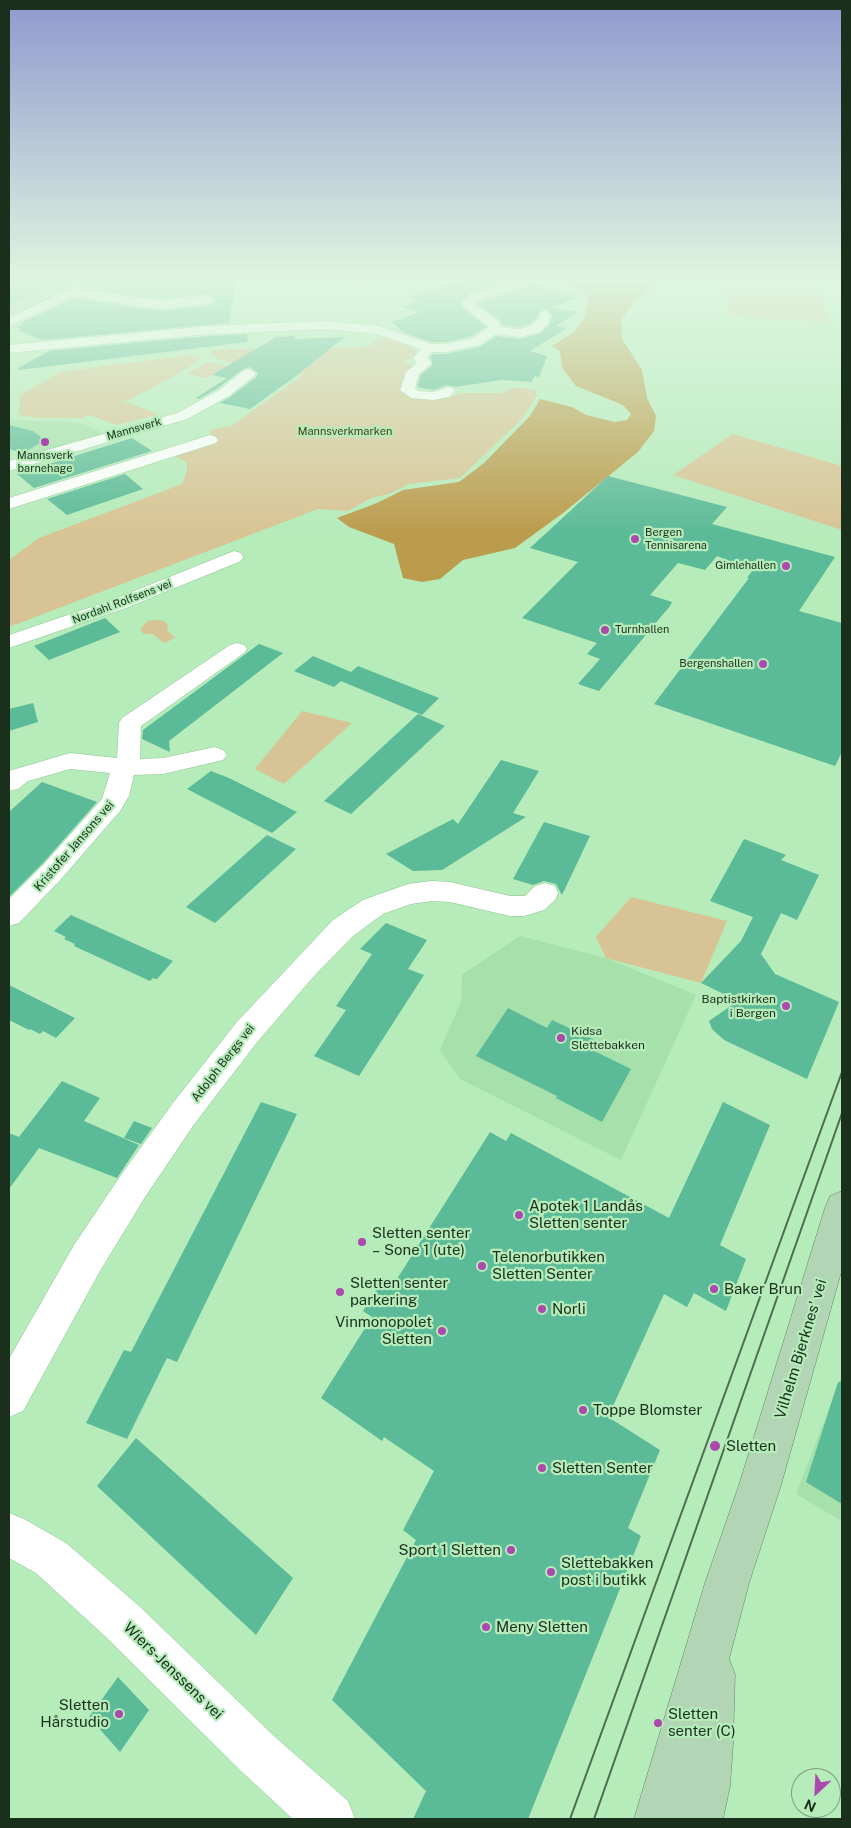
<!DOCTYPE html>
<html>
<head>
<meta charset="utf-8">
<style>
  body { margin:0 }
  #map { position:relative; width:851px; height:1828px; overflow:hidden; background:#b6ebba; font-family:"Public Sans",sans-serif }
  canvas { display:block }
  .frame { position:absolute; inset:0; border:10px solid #1a2f1c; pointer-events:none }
  .north { position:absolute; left:791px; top:1768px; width:50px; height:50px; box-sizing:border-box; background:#b6ebba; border:1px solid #78a07b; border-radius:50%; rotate:205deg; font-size:14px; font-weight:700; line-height:20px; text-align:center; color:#1a2f1c }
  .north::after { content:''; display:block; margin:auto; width:18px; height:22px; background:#ac48ae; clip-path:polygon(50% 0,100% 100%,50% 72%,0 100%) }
</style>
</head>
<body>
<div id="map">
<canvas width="851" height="1828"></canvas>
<div class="frame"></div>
<div class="north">N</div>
</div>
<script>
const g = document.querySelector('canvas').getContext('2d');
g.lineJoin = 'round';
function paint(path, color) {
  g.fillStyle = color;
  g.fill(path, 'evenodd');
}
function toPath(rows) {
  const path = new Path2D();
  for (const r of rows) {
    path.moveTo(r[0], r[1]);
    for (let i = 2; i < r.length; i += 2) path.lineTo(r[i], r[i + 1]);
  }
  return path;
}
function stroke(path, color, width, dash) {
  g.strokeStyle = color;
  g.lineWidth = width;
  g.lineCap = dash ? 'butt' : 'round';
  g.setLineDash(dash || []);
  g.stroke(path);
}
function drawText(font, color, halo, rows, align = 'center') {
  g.font = font + ' "Public Sans",sans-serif';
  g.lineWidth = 4.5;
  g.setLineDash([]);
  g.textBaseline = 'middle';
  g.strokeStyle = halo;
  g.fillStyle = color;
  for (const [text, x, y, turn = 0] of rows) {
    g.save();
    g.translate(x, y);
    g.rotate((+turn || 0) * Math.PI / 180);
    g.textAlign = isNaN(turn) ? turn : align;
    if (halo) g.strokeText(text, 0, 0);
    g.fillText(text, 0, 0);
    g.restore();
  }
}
paint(toPath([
  [9,420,76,422,92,427,106,435,34,456,9,449],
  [520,936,606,958,696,995,621,1160,460,1079,440,1050,461,1002,462,975],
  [842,1375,842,1521,796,1494]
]), '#a6e0ab');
paint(toPath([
  [724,280,816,280,830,322,729,316],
  [384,337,408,345,416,351,416,356,404,362,416,367,404,392,444,398,464,393,503,393,512,388,523,388,536,391,536,397,522,419,460,478,409,484,389,494,371,498,348,511,318,509,9,627,9,560,39,538,182,484,187,471,187,462,174,456,217,443,210,438,211,430,231,426,303,375,274,369,269,366,239,367,210,355,212,350,295,347,296,350,372,346,374,341],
  [191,355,201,356,195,363,172,377,127,401,120,400,158,414,153,416,117,425,89,415,83,418,40,418,22,416,19,413,20,395,60,372],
  [208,362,227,366,207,378,187,374],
  [733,434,842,466,842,530,673,475],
  [156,620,164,621,168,625,167,630,175,638,164,643,153,634,144,634,140,630,147,621],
  [302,711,352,723,284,784,255,769],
  [631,897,727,921,701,983,606,958,596,937]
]), '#d8c394');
paint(toPath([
  [571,280,662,280,635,301,621,320,622,339,642,370,647,398,656,416,654,431,638,452,563,513,515,548,463,560,440,579,422,582,403,578,394,544,349,527,337,518,377,503,403,490,459,482,484,463,530,416,540,399,572,407,586,415,615,422,627,420,631,414,623,405,576,386,562,368,560,351,552,346,574,332,585,317,588,299,583,291,561,284]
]), '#bb9b4c');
paint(toPath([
  [17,280,65,280,9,306,9,283],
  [86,280,236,280,229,323,42,340,18,330,21,329,16,327,24,324,21,323,75,298,143,309,167,310,208,306,216,301,208,294,167,298,143,297,75,286],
  [462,280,493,280,502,282,468,293,460,303,460,305,486,327,470,337,446,342,431,342,404,333,392,322,419,312,403,307,420,301,409,297],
  [528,283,574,295,570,296,576,298,552,308,578,312,556,326,567,328,530,351,547,356,539,377,535,376,531,382,502,380,455,387,447,385,434,390,417,387,421,374,432,366,432,361,430,357,434,354,446,354,480,347,496,336,520,339,541,333,549,325,553,316,546,309,541,310,536,319,529,324,520,327,502,325,500,320,477,304,525,287],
  [247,334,248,342,19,370,18,368,49,351,209,336],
  [295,336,295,339,345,337,292,379,250,409,220,403,230,397,256,377,258,373,250,367,243,369,218,388,199,399,196,398,227,378,212,375,276,337],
  [9,425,33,431,45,440,23,453,9,449],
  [132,438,152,451,34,488,17,474],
  [125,474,143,489,67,515,47,499],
  [608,476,727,507,712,524,835,557,799,611,842,623,842,752,835,766,654,704,749,578,747,578,753,570,717,556,705,570,678,563,650,595,672,602,670,606,599,691,578,684,600,659,587,654,597,643,522,618,578,562,530,548],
  [105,618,120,632,49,660,34,646],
  [259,644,283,653,169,741,170,752,142,739,143,730],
  [313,656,351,672,358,666,439,698,422,715,341,681,334,687,294,671],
  [33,703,38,722,9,731,9,709],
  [418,714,445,726,351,814,324,801],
  [501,760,539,771,513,813,526,817,442,870,413,871,386,854,453,819,458,824],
  [211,771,229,778,297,812,272,833,187,789],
  [42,782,97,802,43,863,9,897,9,812],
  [544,822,590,836,562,895,556,884,544,881,533,885,513,879],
  [267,835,296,849,215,923,186,907],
  [744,839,786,855,781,860,819,875,797,920,781,913,761,954,775,974,839,1002,807,1079,724,1040,712,1029,709,1021,738,1001,701,983,741,941,753,917,710,901],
  [71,915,173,961,157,979,153,978,150,981,74,946,75,944,64,939,66,937,54,931],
  [386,923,427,940,408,969,424,975,359,1076,314,1056,346,1010,336,1006,372,954,360,949],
  [9,985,75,1018,56,1038,43,1031,40,1034,30,1029,29,1030,9,1020],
  [508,1008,547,1028,552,1020,595,1040,590,1049,631,1069,602,1122,556,1098,557,1096,476,1056],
  [62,1081,100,1098,84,1121,139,1145,117,1178,39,1148,9,1189,9,1133,19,1137],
  [261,1102,297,1114,177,1362,167,1358,127,1439,86,1423,124,1350,131,1352],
  [723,1102,770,1125,720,1245,746,1259,726,1311,694,1293,687,1307,664,1294,608,1417,660,1450,628,1528,641,1536,528,1819,413,1819,426,1791,332,1700,416,1540,403,1530,434,1471,384,1437,382,1441,321,1398,372,1317,363,1311,380,1284,390,1290,490,1132,506,1141,511,1133,669,1218],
  [134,1121,152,1128,141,1144,124,1138],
  [838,1382,842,1382,842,1504,806,1482],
  [136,1438,293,1578,256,1635,97,1486],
  [118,1677,149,1710,120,1752,89,1717]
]), '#5bba97');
const minor = toPath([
  [337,280,351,280,365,283,367,285,365,287,355,290,337,280],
  [516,280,528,280,524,285,477,301,474,304,499,322,500,327,520,329,530,326,538,320,541,312,545,311,551,315,548,324,540,332,520,337,496,334,480,345,446,352,433,352,427,357,431,362,430,365,419,374,415,388,419,391,433,392,448,387,453,388,455,391,449,397,433,400,411,398,400,390,406,372,417,363,413,358,421,349,376,334,326,329,209,334,9,353,9,345,209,326,326,321,378,326,431,344,446,344,471,339,488,328,488,326,461,304,469,295,516,280],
  [73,288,143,299,167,300,208,296,214,300,208,304,167,308,143,307,75,296,9,326,9,317,73,288],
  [249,369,256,373,254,376,229,396,187,419,9,471,9,461,177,413,219,390,244,370,249,369],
  [210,435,216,437,218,440,216,443,9,509,9,498,210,435],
  [234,551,241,553,243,557,241,561,126,608,9,648,9,635,112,600,234,551],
  [237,643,244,645,247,649,244,653,141,726,140,759,163,758,215,747,223,750,227,755,223,760,163,774,134,775,129,796,120,811,62,878,19,923,9,926,9,899,44,864,102,799,110,773,70,769,28,781,18,789,9,791,9,771,70,753,117,758,119,723,122,718,230,645,237,643],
  [432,881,450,882,510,896,525,896,535,886,545,883,555,886,558,893,555,900,544,910,524,916,510,916,450,902,432,901,411,904,383,914,353,936,314,976,258,1041,195,1123,145,1197,100,1271,23,1411,9,1417,9,1359,74,1245,121,1175,173,1103,236,1023,333,920,363,900,408,884,432,881],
  [9,1513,24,1519,66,1543,138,1605,275,1737,348,1801,355,1819,293,1819,241,1771,106,1637,36,1573,9,1558,9,1513]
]);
const major = toPath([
  [69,280,84,280,9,317,9,308,69,280],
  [842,1191,842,1269,781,1485,749,1583,729,1659,735,1674,733,1744,730,1786,723,1819,634,1819,705,1583,739,1485,825,1208,830,1196,842,1191]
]);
stroke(minor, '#8ec293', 1);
stroke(major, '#5b8960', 1);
paint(minor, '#fff');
paint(major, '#b2d5b5');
stroke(toPath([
  [570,1819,842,1072],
  [594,1819,842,1113]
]), '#4d6d50', 2);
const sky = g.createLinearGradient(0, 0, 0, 536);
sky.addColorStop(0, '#8f99ce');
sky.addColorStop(0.52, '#def6e0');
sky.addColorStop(1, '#def6e000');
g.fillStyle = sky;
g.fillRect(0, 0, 851, 536);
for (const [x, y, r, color] of [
  [45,442,5,"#ac48ae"],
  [635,539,5,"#ac48ae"],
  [786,566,5,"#ac48ae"],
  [605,630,5,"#ac48ae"],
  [763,664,5,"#ac48ae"],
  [786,1006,5,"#ac48ae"],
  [561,1038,5,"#ac48ae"],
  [519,1215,5,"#ac48ae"],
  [362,1242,5,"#ac48ae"],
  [482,1266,5,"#ac48ae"],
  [714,1289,5,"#ac48ae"],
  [340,1292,5,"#ac48ae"],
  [542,1309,5,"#ac48ae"],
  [442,1331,5,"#ac48ae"],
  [583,1410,5,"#ac48ae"],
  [715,1446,6,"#ac48ae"],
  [542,1468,5,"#ac48ae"],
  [511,1550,5,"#ac48ae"],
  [551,1572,5,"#ac48ae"],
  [486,1627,5,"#ac48ae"],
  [119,1714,5,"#ac48ae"],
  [658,1723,5,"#ac48ae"]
]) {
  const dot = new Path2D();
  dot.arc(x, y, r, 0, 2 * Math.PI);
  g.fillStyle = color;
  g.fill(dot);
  stroke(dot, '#b6ebba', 2);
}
drawText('11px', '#1a2f1c', '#b6ebba', [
  ["Mannsverk",134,429,-16],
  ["Nordahl Rolfsens vei",122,602,-21]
]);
drawText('11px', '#4b3d1a', '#b6ebba', [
  ["Mannsverkmarken",345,432]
]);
drawText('11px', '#1a2f1c', '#b6ebba', [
  ["Mannsverk",45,456,"center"],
  ["barnehage",45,469,"center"],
  ["Bergen",645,533],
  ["Tennisarena",645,546],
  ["Gimlehallen",776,566,"right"],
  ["Turnhallen",615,630],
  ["Bergenshallen",753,664,"right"]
], 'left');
drawText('12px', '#1a2f1c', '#b6ebba', [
  ["Kristofer Jansons vei",74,846,-49],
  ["Adolph Bergs vei",223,1063,-52]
]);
drawText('12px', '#1a2f1c', '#b6ebba', [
  ["Baptistkirken",776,999],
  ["i Bergen",776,1013],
  ["Kidsa",571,1031,"left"],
  ["Slettebakken",571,1045,"left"]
], 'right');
drawText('15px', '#1a2f1c', '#b6ebba', [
  ["Apotek 1 Landås",529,1206],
  ["Sletten senter",529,1223],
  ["Sletten senter",372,1233],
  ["– Sone 1 (ute)",372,1250],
  ["Telenorbutikken",492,1257],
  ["Sletten Senter",492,1274],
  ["Sletten senter",350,1283],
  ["parkering",350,1300],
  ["Baker Brun",724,1289],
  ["Norli",552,1309],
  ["Vinmonopolet",432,1322,"right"],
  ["Sletten",432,1339,"right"],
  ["Toppe Blomster",593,1410],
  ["Sletten",726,1446],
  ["Sletten Senter",552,1468],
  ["Sport 1 Sletten",501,1550,"right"],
  ["Slettebakken",561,1563],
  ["post i butikk",561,1580],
  ["Meny Sletten",496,1627],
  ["Sletten",109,1705,"right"],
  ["Hårstudio",109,1722,"right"],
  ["Sletten",668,1714],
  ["senter (C)",668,1731]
], 'left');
drawText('15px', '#1a2f1c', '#b6ebba', [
  ["Vilhelm Bjerknes' vei",801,1349,-73],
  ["Wiers-Jenssens vei",173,1671,44]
]);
</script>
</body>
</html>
